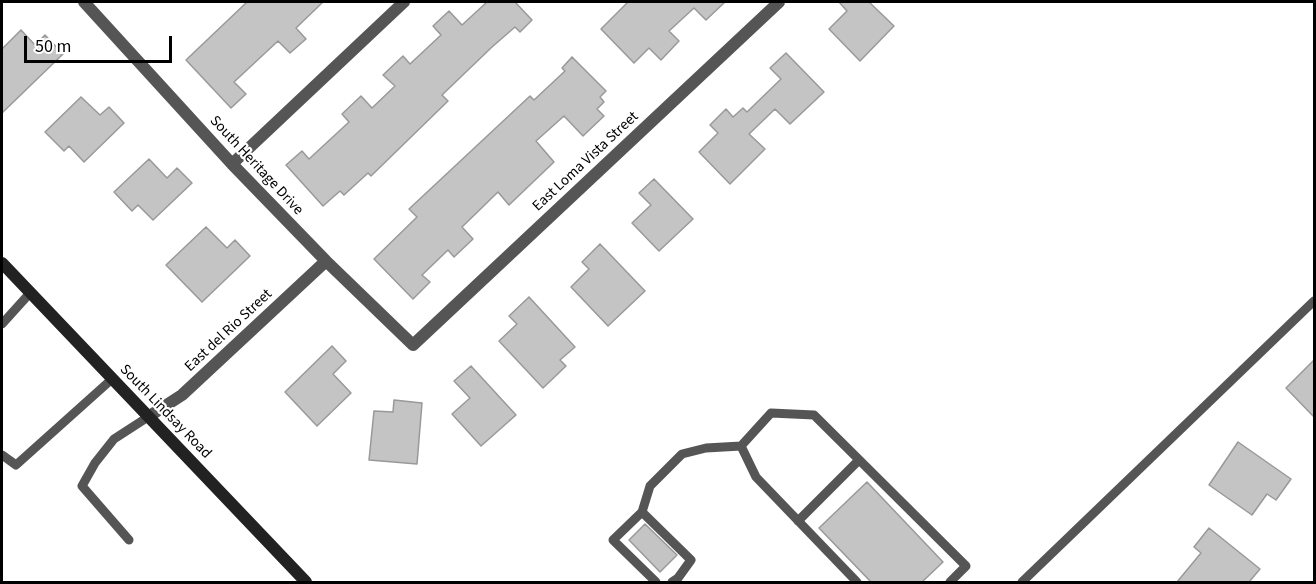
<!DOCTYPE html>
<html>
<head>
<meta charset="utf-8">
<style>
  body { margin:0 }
  #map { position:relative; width:1316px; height:584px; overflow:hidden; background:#fff; font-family:"Source Sans 3",sans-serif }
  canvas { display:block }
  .frame { position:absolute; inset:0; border:3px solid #000; pointer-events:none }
  .scale { position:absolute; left:24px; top:36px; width:148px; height:27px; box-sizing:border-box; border:3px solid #000; border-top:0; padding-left:8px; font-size:18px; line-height:21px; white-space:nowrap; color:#000; -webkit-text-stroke:4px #fff; paint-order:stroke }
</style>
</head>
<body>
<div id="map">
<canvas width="1316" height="584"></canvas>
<div class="frame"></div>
<div class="scale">50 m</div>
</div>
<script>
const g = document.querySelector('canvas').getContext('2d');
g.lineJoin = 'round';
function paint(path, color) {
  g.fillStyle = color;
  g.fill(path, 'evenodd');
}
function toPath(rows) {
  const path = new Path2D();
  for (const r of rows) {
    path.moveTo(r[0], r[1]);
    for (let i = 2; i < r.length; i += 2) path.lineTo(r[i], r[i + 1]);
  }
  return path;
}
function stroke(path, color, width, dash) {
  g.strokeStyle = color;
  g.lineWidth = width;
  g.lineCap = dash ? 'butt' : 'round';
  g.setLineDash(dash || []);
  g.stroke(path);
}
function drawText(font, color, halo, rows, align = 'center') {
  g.font = font + ' "Source Sans 3",sans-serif';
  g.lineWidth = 4.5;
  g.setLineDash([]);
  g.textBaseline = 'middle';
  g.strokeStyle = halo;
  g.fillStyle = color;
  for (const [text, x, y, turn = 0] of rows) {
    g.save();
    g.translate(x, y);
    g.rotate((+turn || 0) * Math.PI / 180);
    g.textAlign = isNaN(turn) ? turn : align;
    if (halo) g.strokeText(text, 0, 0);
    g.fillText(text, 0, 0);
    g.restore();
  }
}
const building = toPath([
  [247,2,323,2,296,28,306,39,290,53,278,41,234,82,246,94,231,108,186,60,247,2],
  [487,2,515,2,532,20,520,32,515,27,492,47,442,95,448,101,371,176,368,173,344,195,340,191,323,206,286,165,302,151,309,159,349,122,342,114,361,96,372,108,395,86,383,75,403,56,410,64,441,35,433,26,449,11,462,25,487,2],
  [628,2,725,2,706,20,694,8,669,31,679,41,661,60,649,48,634,63,601,29,628,2],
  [839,2,869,2,894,26,860,61,829,29,847,11,839,2],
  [21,30,35,45,45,35,63,54,2,113,2,49,21,30],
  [786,53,824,92,790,124,775,109,749,134,765,149,730,184,699,152,718,133,710,125,726,109,733,117,743,108,747,112,781,79,770,68,786,53],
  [572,57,606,91,600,97,604,102,597,109,604,116,583,136,564,116,536,141,554,162,509,205,498,192,462,227,473,239,454,257,448,250,422,275,430,282,413,299,374,259,417,217,409,209,530,96,534,100,565,71,562,68,572,57],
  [81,97,100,115,109,107,124,123,84,162,69,146,64,151,45,132,81,97],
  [149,159,167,178,177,168,192,183,153,220,138,205,132,211,114,192,149,159],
  [654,179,693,219,659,251,632,223,651,205,639,193,654,179],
  [206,227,227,248,235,240,250,256,202,302,166,265,206,227],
  [600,244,645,291,608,326,571,287,589,269,582,262,600,244],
  [529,297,575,347,560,360,566,366,543,388,499,341,517,324,509,316,529,297],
  [332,346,346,361,333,374,351,393,317,426,285,392,332,346],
  [1314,360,1314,417,1286,388,1314,360],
  [471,366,516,415,481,446,452,414,470,398,454,381,471,366],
  [394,400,422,403,417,464,369,460,374,411,393,412,394,400],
  [1238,442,1291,479,1276,500,1267,494,1252,515,1209,485,1238,442],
  [867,482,943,562,922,582,871,582,819,528,867,482],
  [645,524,677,555,660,572,629,540,645,524],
  [1209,528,1260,569,1249,582,1177,582,1201,553,1194,547,1209,528]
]);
paint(building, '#c4c4c4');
stroke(building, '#999', 1.5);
stroke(toPath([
  [2,324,30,293],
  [2,455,16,465,112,379],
  [642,512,691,560,678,578,672,582],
  [798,521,859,460],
  [129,540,82,486,95,463,114,439,148,417],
  [656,582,613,540,642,512,650,486,682,454,706,448,741,446],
  [857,582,756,477,741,446,771,413,814,415,966,566,950,582],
  [1022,582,1314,301]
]), '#555', 9);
stroke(toPath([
  [84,2,232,164,326,261,413,345,779,2],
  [232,164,404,2],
  [148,417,182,395,326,261]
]), '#555', 12);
stroke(toPath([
  [2,263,306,582]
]), '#222', 12);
drawText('15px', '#000', '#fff', [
  ["East Loma Vista Street",586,162,-43],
  ["South Heritage Drive",256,166,47],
  ["East del Rio Street",229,331,-43],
  ["South Lindsay Road",165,412,46]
]);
</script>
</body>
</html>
